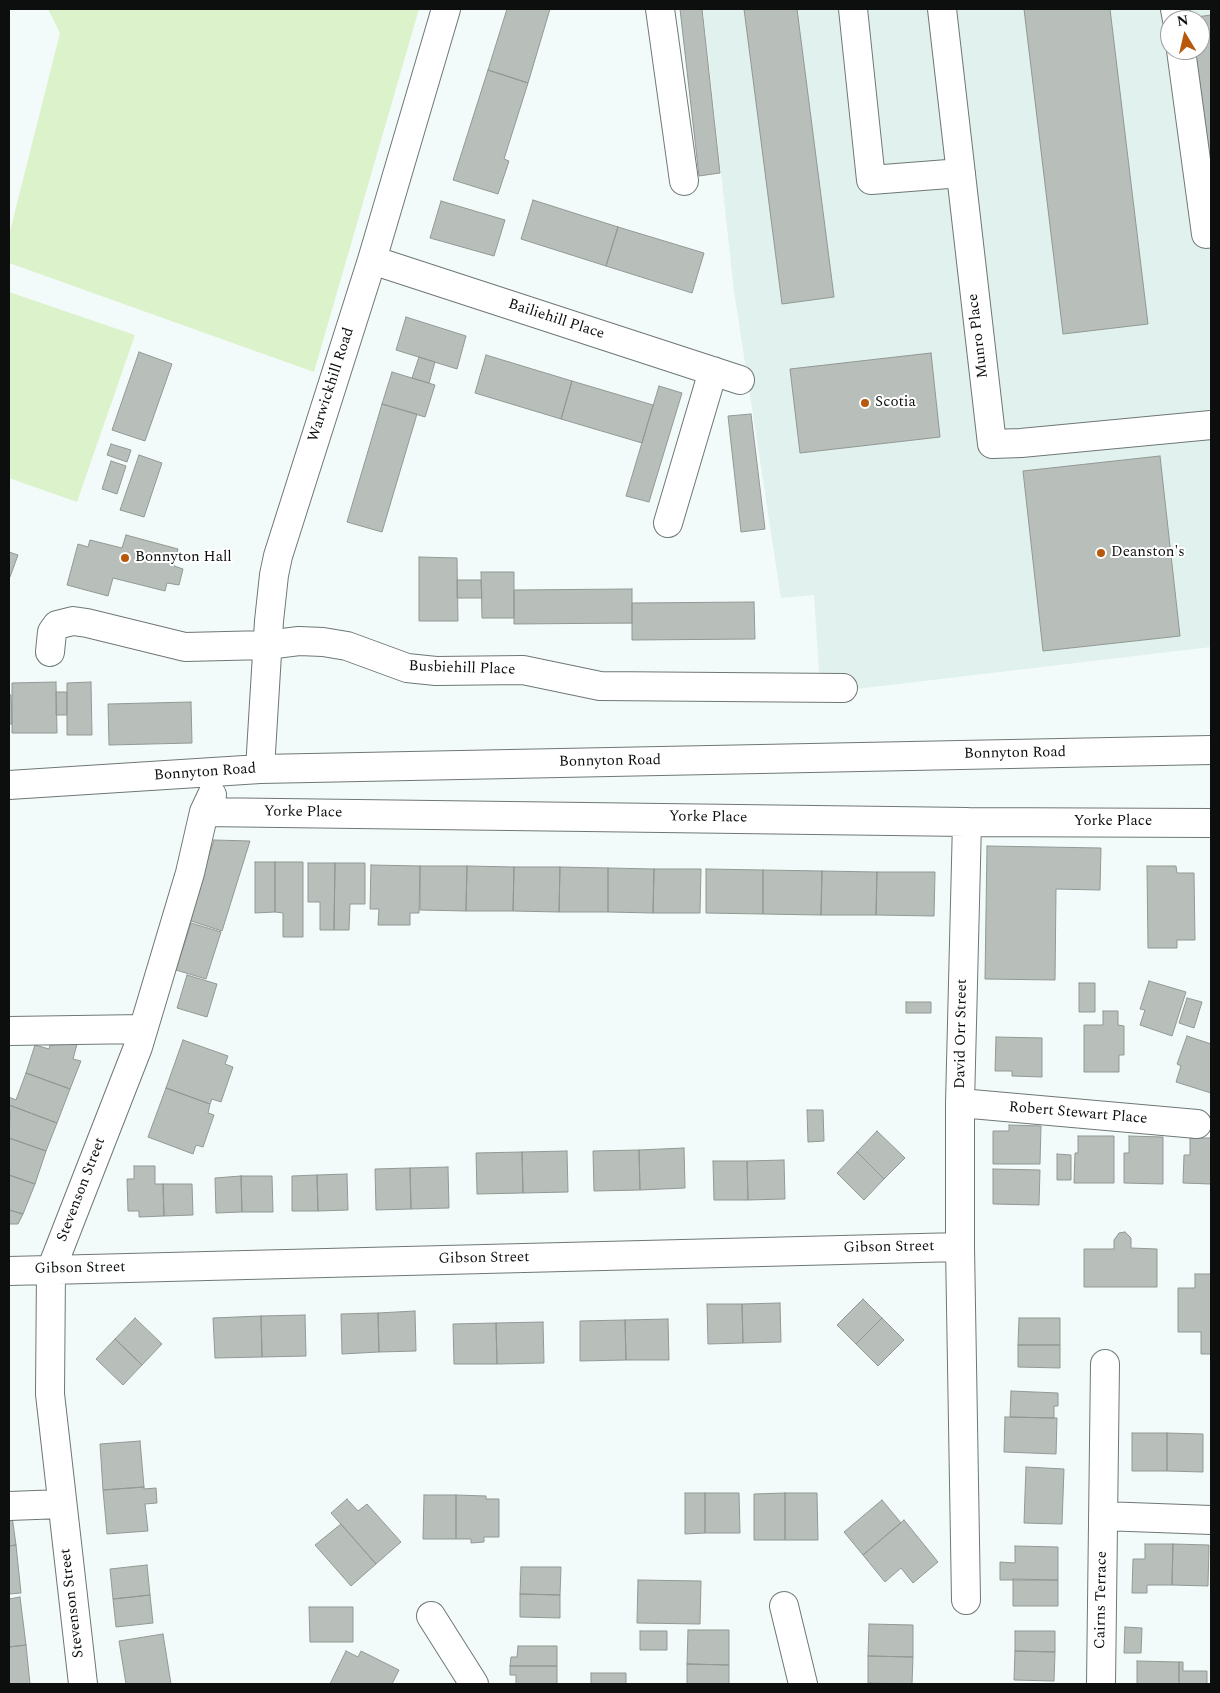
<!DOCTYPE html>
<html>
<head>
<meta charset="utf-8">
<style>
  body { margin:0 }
  #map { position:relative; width:1220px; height:1693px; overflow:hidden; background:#f2fbfa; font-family:Spectral,serif }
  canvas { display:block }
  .frame { position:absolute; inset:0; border:10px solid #0d0f0f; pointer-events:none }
  .north { position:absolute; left:1160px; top:10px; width:50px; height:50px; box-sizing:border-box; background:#fff; border:1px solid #9e9f9f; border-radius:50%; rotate:351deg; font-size:14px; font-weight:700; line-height:20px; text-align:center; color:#0d0f0f }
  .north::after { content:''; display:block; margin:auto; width:18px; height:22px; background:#b7580b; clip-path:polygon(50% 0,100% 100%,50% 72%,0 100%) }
</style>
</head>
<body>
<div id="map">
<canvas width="1220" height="1693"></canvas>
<div class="frame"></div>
<div class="north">N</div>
</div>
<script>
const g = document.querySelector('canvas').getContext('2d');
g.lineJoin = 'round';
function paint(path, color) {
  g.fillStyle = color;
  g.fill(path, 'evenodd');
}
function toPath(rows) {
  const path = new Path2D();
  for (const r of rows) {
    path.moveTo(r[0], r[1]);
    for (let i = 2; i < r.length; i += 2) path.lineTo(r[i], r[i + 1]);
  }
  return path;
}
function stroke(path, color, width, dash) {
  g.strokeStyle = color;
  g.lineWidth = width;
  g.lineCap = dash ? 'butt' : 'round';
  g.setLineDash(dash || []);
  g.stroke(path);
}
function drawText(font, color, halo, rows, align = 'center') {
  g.font = font + ' Spectral,serif';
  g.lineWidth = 4;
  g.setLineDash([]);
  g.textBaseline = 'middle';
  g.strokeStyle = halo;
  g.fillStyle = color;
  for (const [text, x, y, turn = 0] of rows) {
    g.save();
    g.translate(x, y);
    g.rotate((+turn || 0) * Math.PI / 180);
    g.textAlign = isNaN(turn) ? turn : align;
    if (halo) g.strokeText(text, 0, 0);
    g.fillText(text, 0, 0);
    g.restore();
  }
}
paint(toPath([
  [703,9,1211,9,1211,647,856,689,826,682,819,671,814,595,781,598,734,291],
  [1170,20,1200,20,1200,50,1170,50]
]), '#e0f1ee');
paint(toPath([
  [48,9,419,9,314,372,9,263,9,235,60,33],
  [9,292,135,335,77,502,9,478]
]), '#dcf2cb');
const building = toPath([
  [507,9,550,9,528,83,488,70,507,9],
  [680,9,702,9,720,173,699,176,680,9],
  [744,9,797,9,834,297,782,304,744,9],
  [1024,9,1110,9,1148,324,1063,334,1024,9],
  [1211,15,1211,207,1193,50,1200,50,1200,20,1190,20,1189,18,1211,15],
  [488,70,528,83,504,159,509,161,498,194,453,180,488,70],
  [533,200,618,227,606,266,521,239,533,200],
  [441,201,505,220,494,256,430,238,441,201],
  [618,227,704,253,692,293,606,266,618,227],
  [406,317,466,336,457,369,396,350,406,317],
  [139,352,172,364,145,441,112,430,139,352],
  [931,353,940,437,800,453,790,369,931,353],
  [486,355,572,381,561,419,475,393,486,355],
  [419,357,435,362,429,383,412,378,419,357],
  [392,372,435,385,425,417,382,404,392,372],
  [572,381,653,405,642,443,561,419,572,381],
  [659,386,682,393,649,502,626,496,659,386],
  [382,404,417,414,382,532,347,522,382,404],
  [751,414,765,529,741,532,728,416,751,414],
  [111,444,131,450,127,462,107,455,111,444],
  [139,455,162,463,144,517,120,510,139,455],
  [1160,456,1180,636,1043,651,1023,471,1160,456],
  [111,461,126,466,117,494,102,489,111,461],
  [126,535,178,549,174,566,183,569,179,585,167,583,165,591,113,578,108,596,67,585,78,544,88,547,90,540,122,548,126,535],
  [9,552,18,555,10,577,9,576,9,552],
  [419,557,457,558,458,621,419,621,419,557],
  [481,572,514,572,514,618,482,618,481,572],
  [457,580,481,580,482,598,457,598,457,580],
  [632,589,632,623,514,624,514,590,632,589],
  [754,602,755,639,632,640,632,603,754,602],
  [56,682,57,733,12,733,12,683,56,682],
  [91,682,92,735,67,735,67,683,91,682],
  [56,692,67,692,67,715,56,715,56,692],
  [9,695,11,695,12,724,9,724,9,695],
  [191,702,192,743,109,745,108,704,191,702],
  [214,840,250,841,222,931,188,920,214,840],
  [987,846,1101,848,1100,890,1056,889,1055,980,985,979,987,846],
  [255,862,275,862,275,912,255,913,255,862],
  [275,862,303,862,303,937,283,937,283,913,275,912,275,862],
  [308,863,335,863,334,930,320,930,320,902,308,902,308,863],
  [335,863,365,863,365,904,350,904,349,930,334,930,335,863],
  [371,865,420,866,419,913,410,913,410,925,378,925,379,909,370,909,371,865],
  [420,866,467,866,466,911,420,910,420,866],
  [467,866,514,867,513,911,466,911,467,866],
  [1147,866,1176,866,1177,873,1194,873,1195,940,1177,940,1177,948,1148,948,1147,866],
  [514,867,560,867,559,912,513,911,514,867],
  [560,867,608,868,608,912,559,912,560,867],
  [608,868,654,869,653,913,608,912,608,868],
  [654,869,701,869,700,913,653,913,654,869],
  [706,869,763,870,763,914,706,913,706,869],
  [763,870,822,871,821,915,763,914,763,870],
  [822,871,877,872,876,915,821,915,822,871],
  [877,872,935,872,934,916,876,915,877,872],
  [191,923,221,932,206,979,176,970,191,923],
  [187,975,217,984,207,1017,177,1008,187,975],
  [1149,981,1186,992,1172,1036,1140,1025,1145,1010,1140,1009,1149,981],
  [1079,983,1095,983,1095,1012,1079,1012,1079,983],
  [1187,998,1202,1002,1194,1028,1179,1023,1187,998],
  [906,1002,931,1002,931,1013,906,1013,906,1002],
  [1103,1011,1118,1011,1118,1025,1124,1026,1124,1055,1119,1055,1119,1072,1084,1072,1084,1025,1103,1025,1103,1011],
  [1187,1036,1211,1044,1211,1093,1176,1082,1181,1066,1177,1064,1187,1036],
  [996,1037,1042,1038,1042,1077,1012,1076,1012,1071,995,1071,996,1037],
  [183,1040,228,1056,225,1064,233,1067,221,1102,212,1099,210,1104,166,1088,183,1040],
  [77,1044,73,1059,81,1061,70,1089,26,1073,35,1045,49,1049,50,1045,77,1044],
  [26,1073,70,1089,57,1123,9,1105,9,1097,16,1100,26,1073],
  [166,1088,210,1104,208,1113,214,1115,203,1147,196,1145,193,1154,148,1137,166,1088],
  [9,1105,57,1123,46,1151,9,1138,10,1113,9,1105],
  [807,1110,823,1110,824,1141,808,1142,807,1110],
  [1009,1125,1041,1126,1040,1164,993,1164,993,1131,1009,1131,1009,1125],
  [877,1131,905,1158,884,1179,857,1152,877,1131],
  [1078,1136,1114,1136,1114,1183,1074,1183,1075,1153,1078,1153,1078,1136],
  [1129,1136,1163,1137,1163,1184,1124,1183,1124,1153,1129,1153,1129,1136],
  [9,1138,46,1151,35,1184,9,1175,9,1138],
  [1190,1138,1211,1138,1211,1184,1183,1183,1184,1155,1190,1155,1190,1138],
  [684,1148,685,1188,640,1190,639,1150,684,1148],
  [639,1150,640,1190,594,1191,593,1151,639,1150],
  [567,1151,568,1192,523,1193,522,1152,567,1151],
  [522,1152,523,1193,477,1194,476,1153,522,1152],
  [857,1152,884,1179,864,1200,837,1173,857,1152],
  [1057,1154,1071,1155,1071,1180,1057,1180,1057,1154],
  [784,1160,785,1199,748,1200,747,1161,784,1160],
  [713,1161,747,1161,748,1200,714,1200,713,1161],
  [134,1166,155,1166,155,1184,163,1184,164,1216,139,1217,139,1211,128,1211,127,1179,134,1179,134,1166],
  [448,1167,449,1208,411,1209,410,1168,448,1167],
  [410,1168,411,1209,376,1210,375,1169,410,1168],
  [993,1169,1040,1170,1039,1205,993,1204,993,1169],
  [347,1174,348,1210,318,1211,317,1175,347,1174],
  [9,1175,35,1184,23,1214,9,1210,9,1175],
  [317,1175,318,1211,292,1211,292,1176,317,1175],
  [241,1176,242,1212,216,1213,215,1178,241,1176],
  [241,1176,272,1176,273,1212,242,1212,241,1176],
  [163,1184,192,1184,193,1215,164,1216,163,1184],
  [9,1210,23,1214,18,1224,9,1224,9,1210],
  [1125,1232,1131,1238,1131,1248,1157,1249,1157,1287,1084,1287,1084,1249,1114,1249,1114,1240,1119,1233,1125,1232],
  [1195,1274,1211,1274,1211,1354,1201,1354,1201,1332,1178,1332,1178,1288,1195,1288,1195,1274],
  [863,1299,882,1318,856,1344,837,1325,863,1299],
  [780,1303,781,1342,743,1343,742,1304,780,1303],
  [707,1304,742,1304,743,1343,708,1344,707,1304],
  [415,1311,416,1351,379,1352,378,1313,415,1311],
  [378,1313,379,1352,342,1354,341,1314,378,1313],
  [305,1315,306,1356,262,1357,261,1316,305,1315],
  [261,1316,262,1357,215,1358,213,1318,261,1316],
  [135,1318,162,1344,142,1365,115,1339,135,1318],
  [882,1318,904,1340,878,1366,856,1344,882,1318],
  [1019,1318,1060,1318,1060,1345,1018,1345,1019,1318],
  [668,1319,669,1360,626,1360,625,1320,668,1319],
  [625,1320,626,1360,580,1361,580,1321,625,1320],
  [543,1322,544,1363,497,1364,496,1323,543,1322],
  [496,1323,497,1364,454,1364,453,1324,496,1323],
  [115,1339,142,1365,123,1385,96,1359,115,1339],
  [1018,1345,1060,1345,1060,1368,1018,1367,1018,1345],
  [1011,1391,1058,1393,1058,1406,1054,1406,1054,1418,1010,1417,1011,1391],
  [1005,1417,1057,1418,1056,1454,1004,1452,1005,1417],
  [1132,1433,1167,1433,1167,1471,1132,1471,1132,1433],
  [1167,1433,1203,1434,1203,1472,1167,1471,1167,1433],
  [140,1441,144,1487,103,1490,100,1444,140,1441],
  [1026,1467,1064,1469,1062,1524,1024,1523,1026,1467],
  [144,1487,144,1489,156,1488,157,1503,145,1504,148,1531,107,1534,103,1490,144,1487],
  [685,1493,705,1493,705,1533,685,1534,685,1493],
  [705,1493,739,1493,740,1533,705,1533,705,1493],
  [785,1493,785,1540,754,1540,754,1494,785,1493],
  [785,1493,817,1493,818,1540,785,1540,785,1493],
  [424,1495,456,1495,456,1539,423,1539,424,1495],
  [456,1495,486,1496,486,1499,499,1499,499,1537,484,1537,484,1542,471,1543,471,1539,456,1539,456,1495],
  [347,1499,358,1511,367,1504,401,1542,376,1564,331,1513,347,1499],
  [882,1500,901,1523,863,1555,844,1532,882,1500],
  [9,1516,12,1516,16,1545,9,1546,9,1516],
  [904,1520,938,1562,913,1583,901,1568,885,1582,863,1555,904,1520],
  [341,1524,376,1564,351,1586,315,1545,341,1524],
  [1145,1544,1173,1544,1172,1585,1147,1585,1147,1593,1132,1593,1133,1559,1145,1559,1145,1544],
  [1173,1544,1209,1545,1208,1586,1172,1585,1173,1544],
  [16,1545,21,1593,9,1594,9,1546,16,1545],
  [1015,1546,1058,1547,1058,1580,1000,1580,1000,1562,1015,1563,1015,1546],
  [147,1565,150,1595,113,1599,110,1569,147,1565],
  [521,1567,561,1567,560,1595,520,1594,521,1567],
  [1013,1579,1058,1580,1058,1606,1013,1606,1013,1579],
  [638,1580,701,1581,700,1624,637,1623,638,1580],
  [520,1594,560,1595,560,1618,520,1617,520,1594],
  [150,1595,153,1623,116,1627,113,1599,150,1595],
  [20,1597,26,1645,9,1647,9,1599,20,1597],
  [309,1607,353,1607,353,1642,310,1642,309,1607],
  [869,1624,913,1625,913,1657,868,1656,869,1624],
  [1125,1627,1142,1628,1141,1653,1124,1653,1125,1627],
  [688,1630,729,1630,729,1665,687,1664,688,1630],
  [640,1631,667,1631,667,1650,640,1650,640,1631],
  [1015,1631,1055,1631,1055,1652,1015,1651,1015,1631],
  [163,1634,171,1684,126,1684,119,1641,163,1634],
  [26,1645,30,1684,9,1684,9,1647,26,1645],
  [518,1646,557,1646,557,1666,510,1666,511,1657,517,1657,518,1646],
  [346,1651,358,1657,361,1651,399,1670,392,1684,330,1684,346,1651],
  [1015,1651,1055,1652,1054,1681,1014,1680,1015,1651],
  [868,1656,913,1657,912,1684,868,1683,868,1656],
  [1137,1661,1179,1662,1179,1684,1137,1684,1137,1661],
  [1179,1662,1183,1662,1183,1671,1207,1671,1207,1684,1179,1684,1179,1662],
  [687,1664,729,1665,729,1684,687,1684,687,1664],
  [510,1666,557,1666,557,1684,516,1684,516,1675,510,1675,510,1666],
  [591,1673,626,1673,626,1684,591,1684,591,1673]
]);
paint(building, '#b8beba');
stroke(building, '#929995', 1);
const minor = toPath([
  [660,9,684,181],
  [853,9,871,180,961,173],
  [942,9,992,444,1021,443,1211,425],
  [1175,9,1177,20],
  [1181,50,1206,234,1211,233],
  [372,260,740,380],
  [668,523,713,371],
  [50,652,52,632,57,625,73,621,87,623,185,647,267,645,299,641,323,642,347,646,407,668,436,671,523,670,600,686,843,688],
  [260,769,269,621,274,575,278,556,372,260,446,9],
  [9,785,260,769,1211,750],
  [204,812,967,822,1211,823],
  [9,1031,143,1029],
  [960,1103,1197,1124],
  [9,1271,960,1247],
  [9,1506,62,1504],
  [1103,1516,1211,1520],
  [966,1600,960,1247,960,1103,967,822],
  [784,1606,803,1684],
  [431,1616,474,1684],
  [83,1684,50,1394,51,1270,138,1047,190,873,204,812,212,795],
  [1101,1684,1105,1364]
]);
stroke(minor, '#6f7776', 30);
stroke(minor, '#fff', 28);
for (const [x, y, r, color] of [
  [865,403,5,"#b7580b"],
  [1101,553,5,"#b7580b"],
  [125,558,5,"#b7580b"]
]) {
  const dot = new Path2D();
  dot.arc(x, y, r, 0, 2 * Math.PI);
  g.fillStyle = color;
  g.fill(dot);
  stroke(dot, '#fff', 2);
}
drawText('15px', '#0d0f0f', '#fff', [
  ["Bailiehill Place",556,320,18],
  ["Munro Place",979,336,-97],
  ["Warwickhill Road",332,385,-72],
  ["Busbiehill Place",462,669,2],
  ["Bonnyton Road",1015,754,-1],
  ["Bonnyton Road",610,762,-1],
  ["Bonnyton Road",205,773,-4],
  ["Yorke Place",303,813,1],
  ["Yorke Place",708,818,1],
  ["Yorke Place",1113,822],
  ["David Orr Street",962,1034,-89],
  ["Robert Stewart Place",1078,1114,5],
  ["Stevenson Street",82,1190,-69],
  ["Gibson Street",889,1248,-1],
  ["Gibson Street",484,1259,-1],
  ["Gibson Street",80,1269,-1],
  ["Cairns Terrace",1102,1600,-89],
  ["Stevenson Street",73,1603,-97]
]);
drawText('15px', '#0d0f0f', '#fff', [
  ["Scotia",875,403],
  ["Deanston's",1111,553],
  ["Bonnyton Hall",135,558]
], 'left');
</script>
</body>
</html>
